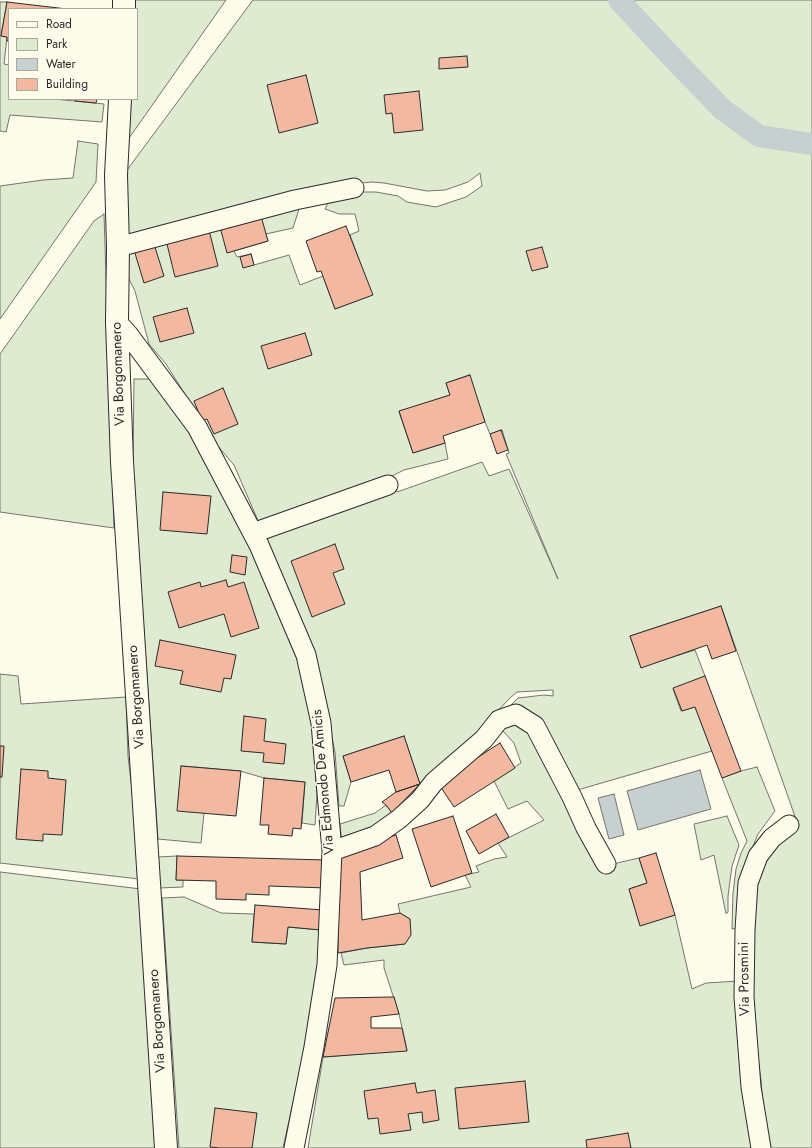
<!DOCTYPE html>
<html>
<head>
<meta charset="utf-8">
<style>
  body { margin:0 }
  #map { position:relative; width:812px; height:1148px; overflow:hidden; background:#fdfbea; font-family:Jost,sans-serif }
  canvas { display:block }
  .legend { position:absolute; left:8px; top:8px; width:130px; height:92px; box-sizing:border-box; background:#fdfbea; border:1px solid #a9a89e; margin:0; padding:5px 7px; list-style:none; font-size:12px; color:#2b2b2b }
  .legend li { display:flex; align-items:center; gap:8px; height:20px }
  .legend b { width:20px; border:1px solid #a9a89e }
</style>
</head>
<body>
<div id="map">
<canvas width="812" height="1148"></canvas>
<ul class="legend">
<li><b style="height:5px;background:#fdfbea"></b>Road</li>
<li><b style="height:11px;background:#deebd1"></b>Park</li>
<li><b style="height:11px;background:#c7d0d0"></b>Water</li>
<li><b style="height:11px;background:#f2b8a0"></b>Building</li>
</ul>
</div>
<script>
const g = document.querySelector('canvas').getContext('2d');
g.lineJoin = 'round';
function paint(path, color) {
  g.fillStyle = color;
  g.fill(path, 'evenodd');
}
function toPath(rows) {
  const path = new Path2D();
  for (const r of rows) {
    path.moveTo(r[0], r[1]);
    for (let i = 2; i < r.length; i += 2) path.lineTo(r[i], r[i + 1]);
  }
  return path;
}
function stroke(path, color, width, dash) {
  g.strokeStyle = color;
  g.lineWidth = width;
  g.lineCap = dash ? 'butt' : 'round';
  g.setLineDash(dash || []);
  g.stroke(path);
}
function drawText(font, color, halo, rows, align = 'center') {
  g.font = font + ' Jost,sans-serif';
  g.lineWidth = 3;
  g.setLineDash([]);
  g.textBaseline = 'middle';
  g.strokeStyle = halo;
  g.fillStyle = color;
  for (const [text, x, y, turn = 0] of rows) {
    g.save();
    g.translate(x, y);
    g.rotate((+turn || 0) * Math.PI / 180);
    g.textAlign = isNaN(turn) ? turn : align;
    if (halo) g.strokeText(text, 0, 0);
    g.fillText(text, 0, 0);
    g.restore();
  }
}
const green = toPath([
  [135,0,226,0,127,141,129,99,137,99,137,9,134,9,135,0],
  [253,0,812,0,812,1148,766,1148,761,1080,749,1000,753,888,767,853,798,825,721,606,630,636,641,667,695,650,705,676,673,689,681,711,695,707,712,751,574,791,509,707,518,698,544,695,553,696,553,690,534,691,517,692,510,698,493,716,396,816,342,845,340,824,375,813,386,805,392,813,420,784,404,736,343,756,351,782,344,806,339,806,335,752,330,728,266,539,234,465,217,445,166,364,149,344,135,291,127,275,128,253,300,206,293,228,266,234,268,241,234,251,237,257,251,254,254,265,289,255,300,285,323,276,335,309,372,295,350,235,359,231,355,214,339,214,325,209,330,199,354,192,376,192,398,196,407,202,436,207,466,197,482,186,480,173,468,182,445,190,427,191,384,183,371,182,355,184,127,239,127,170,253,0],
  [469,375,485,422,490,434,502,430,509,453,506,454,558,579,509,469,489,476,482,462,397,492,390,477,404,470,448,459,445,443,413,453,399,412,450,395,446,383,469,375],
  [0,2,7,2,1,36,7,37,4,64,9,65,9,99,54,99,104,104,102,122,10,115,6,132,0,131,0,2],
  [78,141,98,144,96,182,0,319,0,186,43,180,73,178,78,141],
  [104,214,114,528,0,512,0,354,94,221,104,214],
  [134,379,151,379,188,431,245,536,297,659,312,722,317,795,315,825,302,823,305,782,264,778,240,771,182,766,204,813,201,843,158,839,133,468,134,379],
  [0,674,18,676,21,704,126,697,128,756,139,850,139,879,0,863,0,674],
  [512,722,533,732,603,871,617,863,639,858,647,883,629,889,640,925,675,915,692,989,706,983,739,981,754,1148,308,1148,323,1057,407,1050,399,1014,384,968,384,960,344,965,341,953,367,948,405,944,410,919,400,913,398,904,471,887,465,875,479,872,476,866,494,859,507,857,498,843,544,820,527,801,508,809,494,781,521,763,514,743,502,730,512,722],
  [757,767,775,811,758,834,751,851,739,927,732,929,733,893,736,869,741,853,747,841,722,778,741,771,757,767],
  [727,816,739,845,732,866,728,896,728,912,726,914,714,855,701,860,694,824,727,816],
  [177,856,176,880,183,880,183,887,159,888,158,857,177,856],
  [0,872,141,889,158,1148,0,1148,0,872],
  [184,897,221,913,254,914,252,942,286,944,288,927,321,930,318,962,306,1043,283,1148,179,1148,162,898,184,897]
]);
paint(green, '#deebd1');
stroke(green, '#74746e', 1);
const water = toPath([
  [700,770,711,809,638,830,627,791,700,770],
  [614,794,624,835,609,839,598,798,614,794]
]);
paint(water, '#c7d0d0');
stroke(water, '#74746e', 1);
stroke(toPath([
  [619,0,666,51,722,109,759,136,812,144]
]), '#c7d0d0', 22);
const building = toPath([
  [7,2,67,9,9,9,9,41,7,41,7,37,1,36,7,2],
  [467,56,468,67,439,69,439,58,467,56],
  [306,75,318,123,279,133,267,85,306,75],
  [419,91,423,130,394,133,392,113,386,114,384,95,419,91],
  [75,99,97,99,96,103,75,101,75,99],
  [261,216,268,241,227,253,220,227,261,216],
  [346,226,373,295,335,309,321,271,317,272,306,241,346,226],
  [209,230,218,266,175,277,166,240,209,230],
  [154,244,164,276,144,283,134,250,154,244],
  [542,247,548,267,532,271,526,251,542,247],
  [251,254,254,265,243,268,240,257,251,254],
  [187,308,194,333,160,342,153,317,187,308],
  [305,333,312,355,268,369,261,346,305,333],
  [470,375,485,422,443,436,445,443,413,453,399,411,450,395,446,383,470,375],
  [223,388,238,424,214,434,207,419,202,421,194,401,223,388],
  [501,430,508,450,497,454,490,434,501,430],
  [163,492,211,496,207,534,160,530,163,492],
  [335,544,344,569,333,573,345,604,312,617,291,561,335,544],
  [232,555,247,557,245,575,230,572,232,555],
  [226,580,228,587,244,582,259,628,231,637,224,614,179,628,168,592,200,582,201,587,226,580],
  [721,606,736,651,712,659,707,645,641,668,630,636,721,606],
  [160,640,236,655,231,679,224,678,221,692,180,684,183,671,155,666,160,640],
  [705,676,741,771,722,778,695,707,682,711,673,688,705,676],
  [244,716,266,719,264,741,286,744,284,764,263,762,264,753,241,751,244,716],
  [404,736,420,784,396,792,389,770,351,782,343,756,404,736],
  [500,743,515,768,454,807,438,783,500,743],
  [0,746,4,746,2,777,0,777,0,746],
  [181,766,241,771,236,816,177,811,181,766],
  [21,769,48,771,48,778,66,780,62,835,43,834,43,841,16,839,21,769],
  [264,778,305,782,301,829,293,828,292,836,268,834,269,825,260,825,264,778],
  [420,784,392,813,386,805,382,802,396,792,420,784],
  [496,814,509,837,479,854,466,831,496,814],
  [453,816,472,873,431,887,412,829,453,816],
  [396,835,403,858,360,872,362,920,400,913,410,919,411,935,405,944,367,948,338,953,337,853,396,835],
  [656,853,675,915,640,926,629,889,647,883,639,858,656,853],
  [177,856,326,860,326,888,269,886,269,895,246,894,246,900,216,899,216,881,176,880,177,856],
  [255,905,323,910,321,930,288,927,286,944,252,942,255,905],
  [394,997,399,1014,371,1017,371,1028,402,1028,407,1051,323,1057,335,998,394,997],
  [525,1081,529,1122,459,1129,455,1088,525,1081],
  [415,1083,417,1093,435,1090,439,1120,423,1123,422,1112,408,1114,411,1130,380,1134,378,1118,368,1119,364,1091,415,1083],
  [215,1108,257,1113,252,1148,220,1148,210,1147,215,1108],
  [628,1133,631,1148,587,1148,586,1140,628,1133]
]);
paint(building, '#f2b8a0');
stroke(building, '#2b2b2b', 1);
const minor = toPath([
  [118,247,295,200,354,188],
  [117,322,128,334,197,427,259,545,306,655,321,723,332,851,327,965,314,1047,294,1148],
  [253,533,388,485],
  [332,851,375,836,399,819,420,800,434,782,484,739,499,720,516,714,535,726,572,797,586,828,606,864],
  [761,1148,751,1087,744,997,745,930,748,883,758,856,772,838,789,825]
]);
const secondary = toPath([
  [124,9,124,0],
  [120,99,116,175,118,247,117,322,122,462,166,1148]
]);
stroke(minor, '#2b2b2b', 21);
stroke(secondary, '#2b2b2b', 24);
stroke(minor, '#fdfbea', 19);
stroke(secondary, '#fdfbea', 22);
drawText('14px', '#2b2b2b', '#fdfbea', [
  ["Via Borgomanero",119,374,-92],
  ["Via Borgomanero",137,697,-94],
  ["Via Edmondo De Amicis",324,782,-95],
  ["Via Prosmini",745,979,-91],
  ["Via Borgomanero",158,1021,-94]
]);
</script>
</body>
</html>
